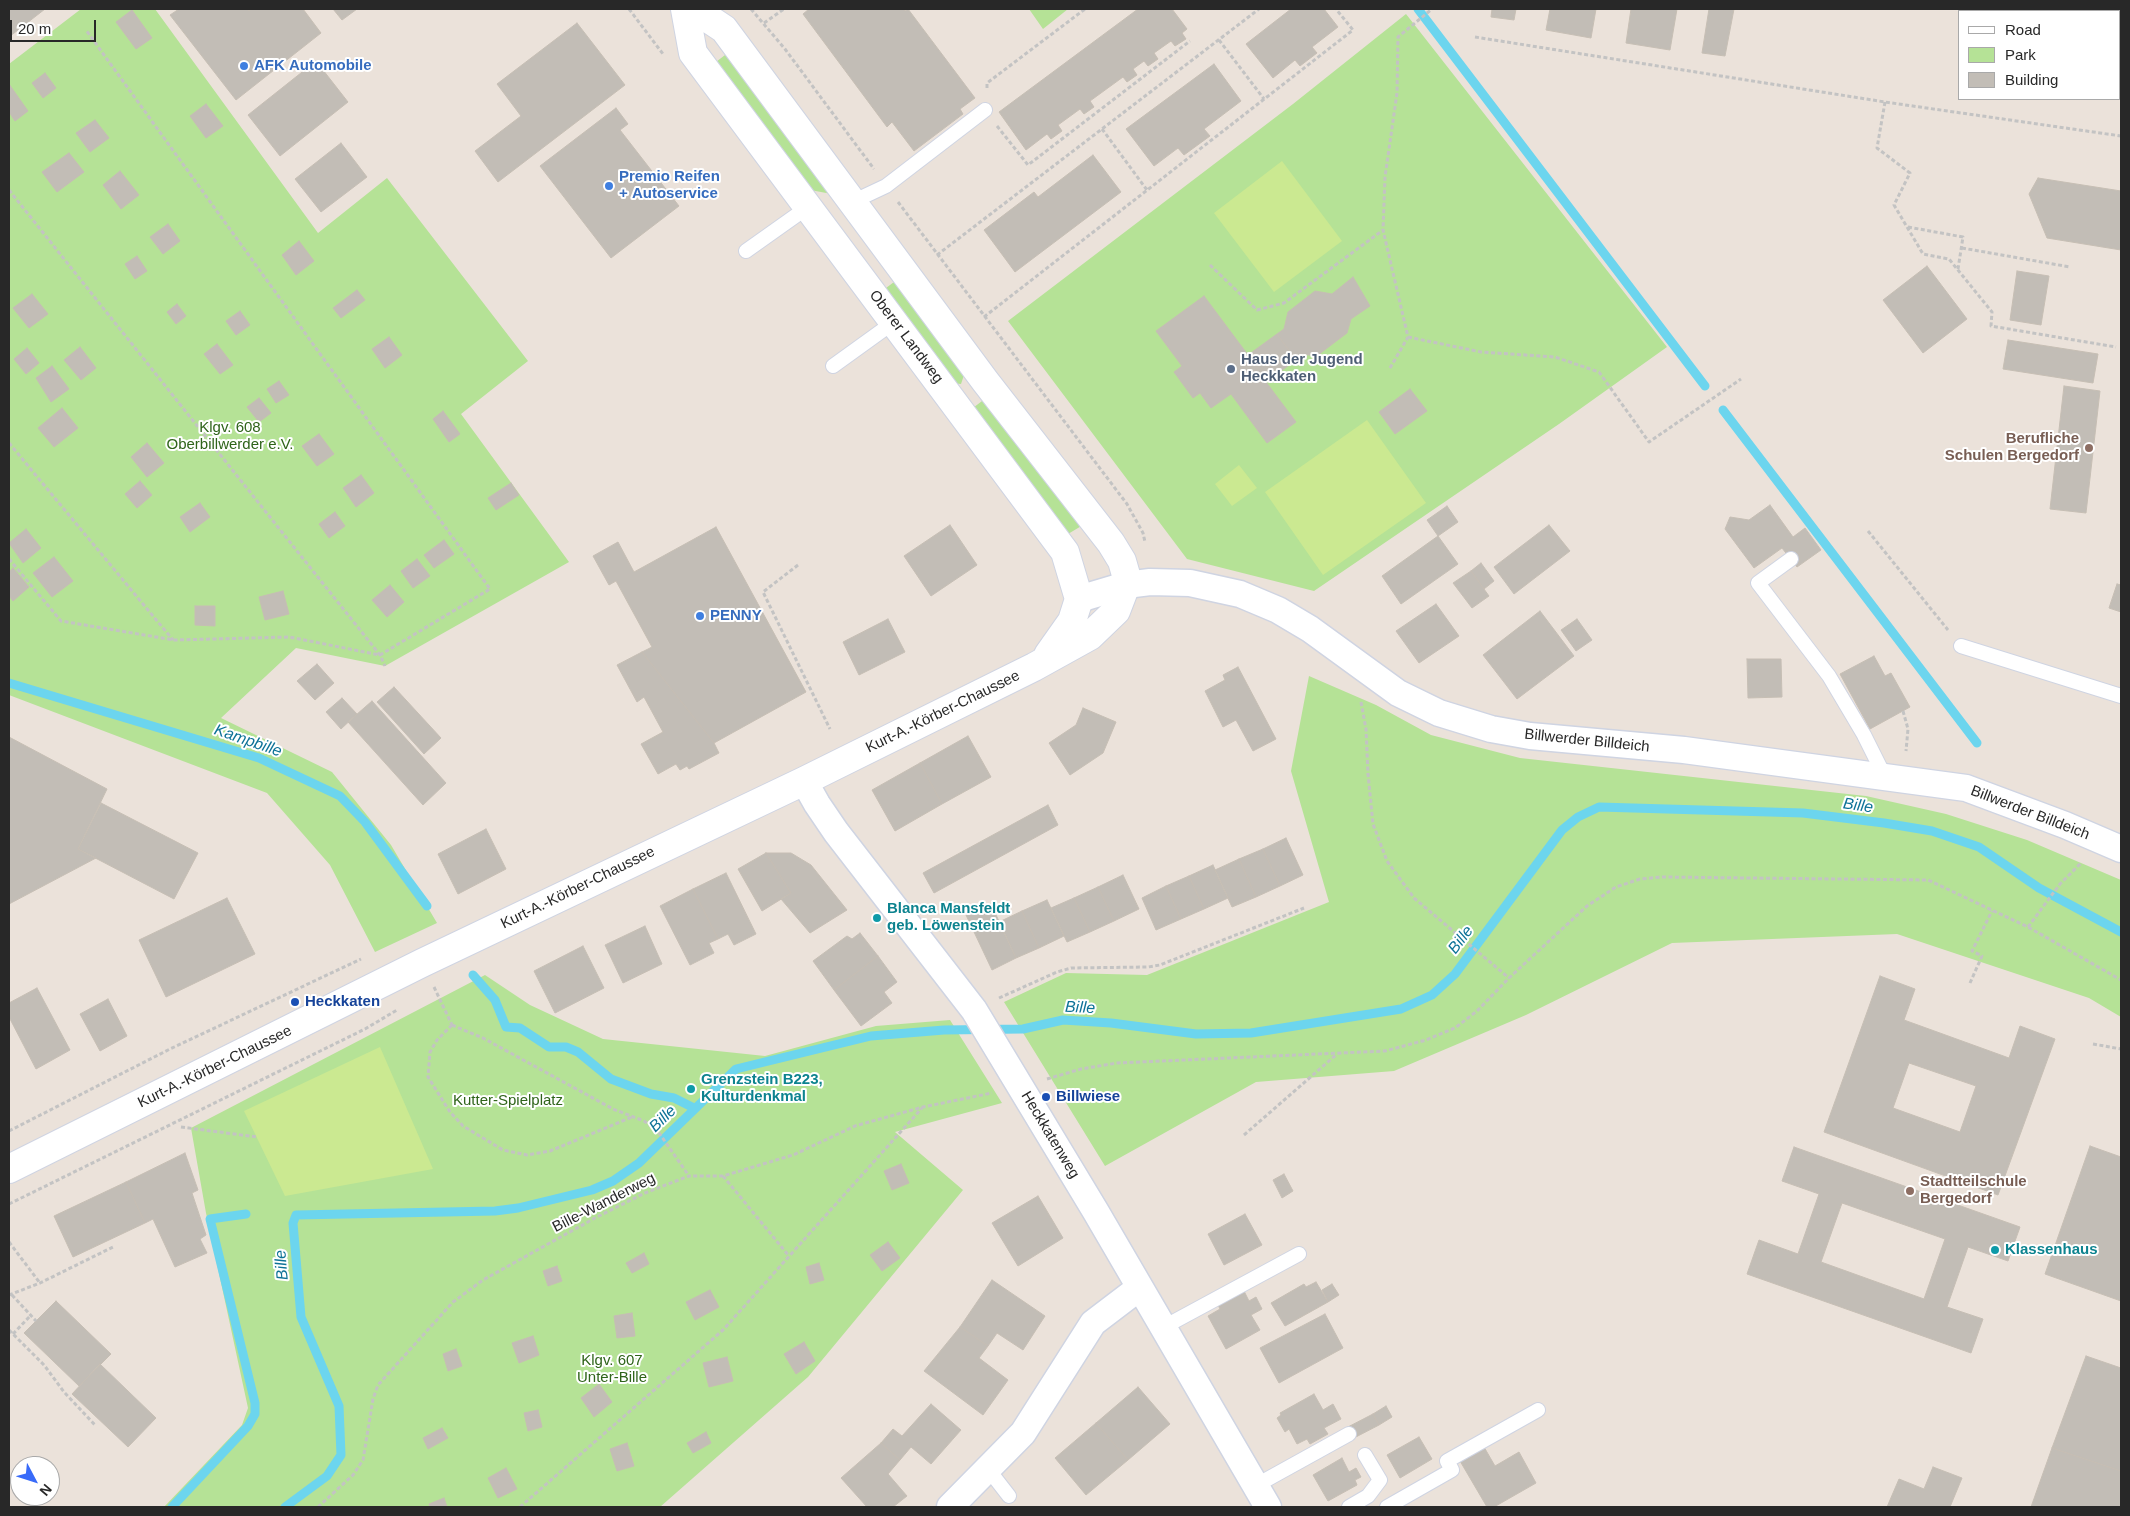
<!DOCTYPE html>
<html>
<head>
<meta charset="utf-8">
<style>
  body { margin:0 }
  #map { position:relative; width:2130px; height:1516px; overflow:hidden; background:#ebe2da; font-family:Arial,sans-serif }
  canvas { display:block }
  .frame { position:absolute; inset:0; border:10px solid #282828; pointer-events:none }
  .legend { position:absolute; left:1958px; top:10px; width:162px; height:90px; box-sizing:border-box; background:#fff; border:1px solid #a9a9a9; margin:0; padding:6px 9px; list-style:none; font-size:15px; color:#282828 }
  .legend li { display:flex; align-items:center; gap:10px; height:25px }
  .legend b { width:25px; border:1px solid #a9a9a9 }
  .north { position:absolute; left:10px; top:1456px; width:50px; height:50px; box-sizing:border-box; background:#fff; border:1px solid #a9a9a9; border-radius:50%; rotate:130deg; font-size:14px; font-weight:700; line-height:20px; text-align:center; color:#282828 }
  .north::after { content:''; display:block; margin:auto; width:18px; height:22px; background:#396bf9; clip-path:polygon(50% 0,100% 100%,50% 72%,0 100%) }
  .scale { position:absolute; left:10px; top:20px; width:86px; height:22px; box-sizing:border-box; border:2px solid #282828; border-top:0; padding-left:6px; font-size:15px; line-height:18px; white-space:nowrap; color:#282828; -webkit-text-stroke:4px #fff; paint-order:stroke }
</style>
</head>
<body>
<div id="map">
<canvas width="2130" height="1516"></canvas>
<div class="frame"></div>
<ul class="legend">
<li><b style="height:6px;background:#fff"></b>Road</li>
<li><b style="height:14px;background:#b5e296"></b>Park</li>
<li><b style="height:14px;background:#c2bdb6"></b>Building</li>
</ul>
<div class="north">N</div>
<div class="scale">20 m</div>
</div>
<script>
const g = document.querySelector('canvas').getContext('2d');
g.lineJoin = 'round';
function paint(path, color) {
  g.fillStyle = color;
  g.fill(path, 'evenodd');
}
function toPath(rows) {
  const path = new Path2D();
  for (const r of rows) {
    path.moveTo(r[0], r[1]);
    for (let i = 2; i < r.length; i += 2) path.lineTo(r[i], r[i + 1]);
  }
  return path;
}
function stroke(path, color, width, dash) {
  g.strokeStyle = color;
  g.lineWidth = width;
  g.lineCap = dash ? 'butt' : 'round';
  g.setLineDash(dash || []);
  g.stroke(path);
}
function drawText(font, color, halo, rows, align = 'center') {
  g.font = font + ' Arial,sans-serif';
  g.lineWidth = 4;
  g.setLineDash([]);
  g.textBaseline = 'middle';
  g.strokeStyle = halo;
  g.fillStyle = color;
  for (const [text, x, y, turn = 0] of rows) {
    g.save();
    g.translate(x, y);
    g.rotate((+turn || 0) * Math.PI / 180);
    g.textAlign = isNaN(turn) ? turn : align;
    if (halo) g.strokeText(text, 0, 0);
    g.fillText(text, 0, 0);
    g.restore();
  }
}
paint(toPath([
  [81,9,155,9,318,233,387,178,528,361,461,414,569,562,385,666,296,648,221,718,332,772,391,845,437,923,375,952,330,865,267,793,9,695,9,64],
  [1029,9,1068,9,1043,29],
  [1406,14,1667,347,1559,424,1314,591,1187,559,1008,321,1293,104],
  [729,52,837,195,805,189,712,65],
  [898,279,964,375,961,384,952,383,882,291],
  [986,398,1083,525,1063,537,969,411],
  [1309,676,1376,705,1431,735,1520,758,1866,796,1946,814,2027,840,2121,880,2121,1017,2089,998,1897,934,1672,943,1526,1015,1394,1071,1256,1082,1105,1166,1004,1002,1066,973,1147,975,1329,902,1291,771],
  [485,975,530,1005,603,1039,765,1056,876,1026,950,1020,1002,1103,895,1132,963,1190,808,1377,660,1507,164,1507,242,1425,248,1408,206,1213,191,1128]
]), '#b5e296');
paint(toPath([
  [1282,161,1342,241,1274,292,1214,213],
  [1367,420,1426,503,1323,575,1265,492],
  [1239,465,1257,488,1232,506,1215,484],
  [380,1047,433,1169,285,1196,244,1111]
]), '#cbe991');
stroke(toPath([
  [1418,9,1705,386],
  [1723,410,1977,743],
  [9,683,259,758,340,796,365,822,427,906],
  [473,975,495,1000,506,1027,520,1028,549,1047,566,1047,578,1052,611,1079,651,1094,674,1098,694,1108],
  [172,1507,248,1426,255,1414,255,1403,210,1219,246,1214],
  [285,1507,327,1476,341,1455,339,1406,301,1317,293,1223,296,1215,495,1211,518,1208,592,1190,613,1181,639,1163,736,1069,871,1036,944,1030,1023,1029,1063,1020,1111,1023,1196,1034,1251,1033,1401,1009,1432,995,1455,974,1562,830,1578,817,1599,807,1803,813,1884,823,1932,831,1979,847,2039,888,2121,932]
]), '#6cd5ee', 9);
const building = toPath([
  [9,9,45,9,9,37,9,9],
  [179,9,247,9,249,11,251,9,303,9,321,33,236,100,170,15,179,9],
  [333,9,357,9,342,20,333,9],
  [809,9,903,9,905,11,908,9,975,98,960,109,963,114,914,151,892,122,887,127,803,14,809,9],
  [1138,9,1172,9,1187,29,1182,33,1186,39,1175,46,1171,41,1154,53,1158,59,1148,66,1144,61,1133,69,1137,75,1127,82,1123,77,1090,101,1094,107,1084,114,1080,109,1058,125,1062,131,1051,139,1047,134,1026,150,999,112,1138,9],
  [1291,9,1324,9,1338,27,1312,47,1317,53,1300,66,1295,60,1273,78,1246,44,1291,9],
  [1492,9,1516,9,1514,20,1491,17,1492,9],
  [1550,9,1596,9,1591,38,1546,30,1550,9],
  [1631,9,1677,9,1670,50,1626,43,1631,9],
  [1709,9,1734,9,1725,56,1702,53,1709,9],
  [132,10,152,38,136,49,116,22,132,10],
  [577,23,625,85,498,182,475,151,521,116,497,84,577,23],
  [316,61,348,102,280,156,248,115,316,61],
  [1214,64,1241,101,1204,129,1210,136,1184,155,1178,148,1154,166,1126,129,1214,64],
  [45,73,56,88,43,98,32,83,45,73],
  [9,84,28,111,15,121,9,112,9,84],
  [206,104,223,126,206,138,190,116,206,104],
  [616,108,628,124,620,130,679,206,611,258,540,166,616,108],
  [95,120,109,138,90,152,76,133,95,120],
  [341,143,367,177,321,212,295,179,341,143],
  [69,153,84,172,57,192,42,172,69,153],
  [1093,155,1121,192,1015,272,984,230,1034,192,1038,197,1093,155],
  [120,171,139,195,121,209,103,185,120,171],
  [2038,178,2121,191,2121,250,2047,238,2029,194,2038,178],
  [168,224,180,241,163,254,150,237,168,224],
  [299,241,314,261,296,275,282,255,299,241],
  [137,256,147,271,135,279,125,264,137,256],
  [1927,266,1967,319,1923,353,1883,300,1927,266],
  [2017,271,2049,276,2041,325,2010,320,2017,271],
  [1353,277,1370,306,1351,319,1347,333,1318,355,1302,355,1296,360,1277,334,1284,329,1288,312,1315,291,1332,294,1353,277],
  [357,290,365,300,341,318,333,308,357,290],
  [32,294,48,314,29,328,13,308,32,294],
  [1204,296,1248,355,1277,334,1296,360,1266,382,1296,422,1267,443,1231,394,1211,408,1200,393,1193,398,1174,372,1182,366,1156,331,1204,296],
  [177,304,186,316,176,324,167,312,177,304],
  [240,311,250,325,236,335,226,321,240,311],
  [389,337,402,355,385,368,372,349,389,337],
  [2008,340,2098,354,2093,383,2003,369,2008,340],
  [217,344,233,365,220,374,204,354,217,344],
  [80,347,96,368,81,380,64,360,80,347],
  [27,348,39,363,26,374,14,359,27,348],
  [52,366,69,389,51,402,36,378,52,366],
  [279,381,289,395,276,403,267,389,279,381],
  [2064,386,2100,391,2086,513,2050,509,2064,386],
  [1410,389,1427,411,1395,434,1379,412,1410,389],
  [259,398,271,413,259,422,247,407,259,398],
  [62,408,78,428,54,447,38,428,62,408],
  [443,411,460,434,449,442,433,419,443,411],
  [319,434,334,454,317,466,302,446,319,434],
  [147,443,164,463,147,477,131,457,147,443],
  [361,475,374,493,356,507,343,488,361,475],
  [140,481,152,495,137,508,125,494,140,481],
  [511,483,519,495,496,510,488,498,511,483],
  [200,503,210,517,190,532,180,517,200,503],
  [1770,505,1793,537,1805,528,1821,550,1797,567,1782,548,1754,568,1725,529,1730,517,1749,520,1770,505],
  [1447,506,1458,522,1438,536,1427,520,1447,506],
  [335,512,345,526,329,538,319,524,335,512],
  [950,525,977,565,931,596,904,556,950,525],
  [1549,525,1570,551,1514,594,1494,567,1549,525],
  [716,527,806,692,714,743,642,652,652,647,616,581,609,585,593,556,618,542,634,572,716,527],
  [26,529,41,548,23,563,9,543,26,529],
  [1438,536,1458,564,1401,604,1382,576,1438,536],
  [444,540,454,554,434,568,424,555,444,540],
  [54,557,73,581,52,597,33,573,54,557],
  [417,559,430,576,413,588,401,571,417,559],
  [1481,563,1494,581,1484,589,1471,571,1481,563],
  [13,568,29,587,13,601,9,596,9,572,13,568],
  [1471,571,1489,596,1472,608,1453,583,1471,571],
  [2117,584,2121,585,2121,612,2109,608,2117,584],
  [390,585,404,602,387,617,372,600,390,585],
  [283,591,289,614,265,620,259,597,283,591],
  [1436,604,1459,636,1419,663,1396,631,1436,604],
  [195,606,215,606,215,626,195,625,195,606],
  [1540,611,1574,656,1517,699,1483,655,1540,611],
  [888,619,905,652,859,675,843,642,888,619],
  [1577,619,1592,640,1576,651,1561,630,1577,619],
  [642,652,714,743,719,753,689,769,687,766,680,770,676,764,658,774,641,744,663,732,644,697,637,702,617,665,642,652],
  [1874,656,1885,676,1891,673,1910,707,1870,729,1840,674,1874,656],
  [1747,659,1781,659,1782,697,1748,698,1747,659],
  [317,664,334,683,315,700,297,681,317,664],
  [1238,667,1276,739,1253,751,1236,720,1223,727,1205,691,1225,680,1223,675,1238,667],
  [394,687,441,738,424,754,377,702,394,687],
  [342,698,357,714,341,729,326,712,342,698],
  [372,701,446,783,423,805,348,722,372,701],
  [1083,708,1116,722,1103,753,1070,775,1049,743,1076,725,1083,708],
  [968,736,991,777,942,804,920,763,968,736],
  [9,737,107,789,78,849,96,858,9,904,9,737],
  [920,763,942,804,895,831,872,790,920,763],
  [101,803,198,853,174,899,78,849,101,803],
  [1048,805,1058,825,934,893,923,873,1048,805],
  [486,829,506,869,458,894,438,854,486,829],
  [1286,838,1303,875,1280,886,1263,849,1286,838],
  [1263,849,1280,886,1256,897,1239,859,1263,849],
  [766,853,791,853,811,865,847,910,810,933,781,899,791,893,766,853],
  [766,853,791,893,762,911,738,869,766,853],
  [1239,859,1256,897,1232,907,1215,870,1239,859],
  [1213,865,1228,898,1204,909,1189,876,1213,865],
  [726,873,756,934,734,945,728,934,718,939,693,889,726,873],
  [1123,875,1139,909,1114,921,1098,887,1123,875],
  [1189,876,1204,909,1181,919,1166,886,1189,876],
  [1166,886,1181,919,1156,930,1142,898,1166,886],
  [1098,887,1114,921,1090,932,1074,898,1098,887],
  [693,889,718,939,709,943,714,953,690,965,660,906,693,889],
  [227,898,255,954,166,997,139,940,227,898],
  [1074,898,1090,932,1067,942,1051,908,1074,898],
  [1047,900,1064,936,1039,948,1022,911,1047,900],
  [991,904,1016,958,992,970,966,915,991,904],
  [1022,911,1039,948,1016,958,999,922,1022,911],
  [645,926,662,964,623,983,605,945,645,926],
  [860,933,878,956,834,990,813,961,847,936,852,939,860,933],
  [583,946,604,988,555,1013,534,971,583,946],
  [878,956,897,982,884,992,892,1003,861,1026,834,990,878,956],
  [1880,976,1915,989,1904,1020,2009,1058,2020,1026,2055,1039,1998,1195,1824,1132,1880,976],
  [1909,1063,1976,1086,1960,1132,1893,1108,1909,1063],
  [37,988,70,1050,36,1069,9,1017,9,1003,37,988],
  [108,999,127,1036,100,1051,80,1014,108,999],
  [2090,1146,2121,1157,2121,1301,2045,1274,2090,1146],
  [1794,1147,2020,1227,2008,1261,1968,1247,1947,1307,1983,1319,1971,1353,1747,1274,1759,1240,1798,1254,1819,1194,1782,1181,1794,1147],
  [1842,1203,1945,1239,1924,1299,1821,1262,1842,1203],
  [185,1153,198,1190,192,1193,206,1235,200,1239,207,1253,175,1267,153,1219,145,1223,126,1182,185,1153],
  [901,1164,909,1183,892,1190,884,1171,901,1164],
  [1284,1174,1293,1191,1282,1198,1273,1180,1284,1174],
  [126,1182,145,1223,73,1257,54,1216,126,1182],
  [1038,1196,1063,1238,1018,1266,992,1223,1038,1196],
  [1245,1214,1262,1245,1224,1265,1208,1234,1245,1214],
  [888,1242,900,1258,882,1271,870,1255,888,1242],
  [644,1253,649,1264,632,1273,626,1263,644,1253],
  [819,1263,824,1280,810,1284,806,1267,819,1263],
  [557,1266,562,1281,548,1286,543,1271,557,1266],
  [992,1280,1045,1316,1023,1350,997,1333,988,1346,960,1327,992,1280],
  [1316,1282,1328,1302,1285,1326,1271,1303,1304,1284,1306,1287,1316,1282],
  [1332,1284,1339,1295,1328,1302,1322,1290,1332,1284],
  [710,1290,719,1307,695,1320,686,1302,710,1290],
  [1238,1291,1240,1294,1244,1291,1249,1301,1256,1297,1262,1309,1251,1315,1260,1330,1226,1349,1208,1316,1220,1309,1217,1303,1238,1291],
  [56,1301,111,1354,79,1386,24,1333,56,1301],
  [632,1313,635,1336,617,1338,614,1316,632,1313],
  [1325,1314,1343,1348,1279,1383,1260,1348,1325,1314],
  [960,1327,988,1346,979,1358,1008,1380,983,1415,924,1371,960,1327],
  [533,1336,539,1355,519,1363,512,1343,533,1336],
  [804,1342,815,1361,796,1374,784,1354,804,1342],
  [456,1349,462,1366,448,1371,443,1354,456,1349],
  [2086,1356,2121,1368,2121,1471,2052,1448,2086,1356],
  [727,1357,733,1381,709,1387,703,1363,727,1357],
  [100,1364,156,1418,128,1447,72,1394,100,1364],
  [599,1384,612,1402,594,1417,581,1398,599,1384],
  [1138,1387,1170,1424,1128,1460,1096,1423,1138,1387],
  [1314,1394,1323,1410,1333,1404,1341,1419,1324,1428,1328,1434,1310,1444,1307,1439,1297,1444,1289,1429,1285,1432,1277,1418,1281,1415,1280,1413,1314,1394],
  [931,1404,961,1430,931,1464,911,1447,900,1460,881,1443,893,1429,902,1436,931,1404],
  [1386,1406,1392,1417,1379,1425,1373,1414,1386,1406],
  [538,1410,542,1427,528,1431,524,1413,538,1410],
  [1373,1414,1379,1425,1352,1439,1346,1428,1373,1414],
  [1096,1423,1128,1460,1086,1495,1055,1458,1096,1423],
  [442,1428,448,1438,428,1449,423,1438,442,1428],
  [706,1432,711,1443,693,1453,687,1443,706,1432],
  [1419,1437,1432,1459,1400,1478,1387,1455,1419,1437],
  [627,1443,634,1466,617,1471,610,1449,627,1443],
  [881,1443,900,1460,888,1474,907,1496,893,1507,867,1507,841,1478,881,1443],
  [1484,1447,1495,1466,1519,1452,1536,1483,1494,1507,1487,1507,1460,1461,1484,1447],
  [2052,1448,2121,1471,2121,1507,2031,1507,2052,1448],
  [1342,1458,1349,1472,1356,1468,1361,1477,1355,1480,1357,1485,1328,1501,1313,1475,1342,1458],
  [1933,1467,1962,1478,1950,1507,1887,1507,1899,1479,1924,1489,1933,1467],
  [506,1468,517,1489,498,1498,488,1478,506,1468],
  [444,1498,447,1507,430,1507,429,1504,444,1498]
]);
paint(building, '#c2bdb6');
stroke(building, '#c6beb4', 1);
const lane = toPath([
  [852,202,886,186,985,110],
  [746,251,808,207],
  [833,366,894,322],
  [1791,559,1758,583,1829,676,1864,735,1885,777],
  [1961,646,2121,696],
  [1162,1328,1299,1254],
  [988,1469,1009,1496],
  [1255,1486,1349,1434],
  [1349,1507,1368,1496,1380,1480,1365,1455],
  [1387,1507,1452,1470,1447,1461,1538,1410]
]);
const street = toPath([
  [1079,599,1126,585,1150,582,1190,583,1240,594,1278,610,1310,629,1398,693,1439,713,1491,729,1530,736,1684,750,1966,788,2065,825,2121,849],
  [804,781,817,804,836,832,974,1010,1096,1212,1268,1507],
  [950,1507,1023,1433,1093,1323,1139,1288]
]);
const secondary = toPath([
  [685,9,693,53,1065,552,1079,599,1072,621,1048,655],
  [9,1169,422,963,804,781,1034,667,1090,636,1116,611,1126,585,1126,575,1122,561,1111,543,985,381,724,29,694,9]
]);
stroke(lane, '#cfd4e2', 16);
stroke(street, '#cfd4e2', 29);
stroke(secondary, '#cfd4e2', 30);
stroke(toPath([
  [629,9,663,54],
  [751,9,785,49,874,169],
  [764,23,784,9],
  [1475,37,1885,102,2121,136],
  [1219,40,1264,99],
  [987,88,987,83,1085,9],
  [1885,102,1877,148,1910,173,1894,205,1923,254,1949,259,1992,312,1991,326,2116,347],
  [997,126,1028,165,1190,41],
  [1102,129,1147,190],
  [9,190,380,655,385,666],
  [898,202,1127,504,1143,533,1145,542],
  [1908,227,1963,237,1958,269],
  [1962,248,2070,267],
  [937,255,1259,9],
  [1210,265,1257,310,1284,303,1383,230],
  [984,317,1353,30,1336,9],
  [1408,337,1481,352,1555,357,1599,372,1649,442,1741,379],
  [1390,368,1408,337,1383,230,1385,177,1397,93,1398,37,1432,9],
  [9,443,173,640],
  [1868,531,1948,630],
  [9,559,61,621,174,640,289,637,380,655,490,589,86,30],
  [798,565,763,592,830,729],
  [1361,702,1366,729,1368,774,1373,824,1387,861,1414,898,1509,978],
  [1903,711,1908,729,1906,751],
  [2028,927,2060,884,2081,863],
  [1970,983,1982,956,1972,951,1992,911],
  [434,987,452,1025],
  [999,998,1057,972,1071,968,1148,967,1160,965,1304,908],
  [452,1025,437,1040,430,1052,428,1077,450,1112,463,1126,503,1150,527,1155,550,1151,632,1117],
  [452,1025,483,1038,613,1109,644,1121,657,1130,689,1176],
  [2093,1044,2121,1049],
  [1047,1079,1081,1069,1117,1063,1385,1051,1426,1040,1455,1028,1477,1011,1509,978,1587,906,1616,887,1640,879,1662,877,1928,880,2028,927,2121,980],
  [181,1127,257,1137],
  [9,1131,170,1049,361,959],
  [1244,1135,1337,1054],
  [723,1176,789,1256],
  [9,1204,365,1029,397,1010],
  [9,1242,40,1283],
  [9,1295,40,1283,115,1246],
  [12,1295,36,1321],
  [9,1330,44,1365,64,1392,95,1425],
  [13,1334,31,1315],
  [318,1507,353,1475,363,1460,373,1399,378,1385,453,1302,483,1280,595,1218,645,1193,689,1176,723,1176,793,1155,855,1126,923,1107,992,1093],
  [520,1507,723,1330,922,1108]
]), '#c3c3c3', 3, [4, 2.5]);
stroke(lane, '#fff', 14);
stroke(street, '#fff', 26);
stroke(secondary, '#fff', 28);
for (const [x, y, r, color] of [
  [244,66,5,"#3f7fe0"],
  [609,186,5,"#3f7fe0"],
  [1231,369,5,"#5c6f8a"],
  [2089,448,5,"#8d6e63"],
  [700,616,5,"#3f7fe0"],
  [877,918,5,"#0f9aa8"],
  [295,1002,5,"#1a4fb4"],
  [691,1089,5,"#0f9aa8"],
  [1046,1097,5,"#1a4fb4"],
  [1910,1191,5,"#8d6e63"],
  [1995,1250,5,"#0f9aa8"]
]) {
  const dot = new Path2D();
  dot.arc(x, y, r, 0, 2 * Math.PI);
  g.fillStyle = color;
  g.fill(dot);
  stroke(dot, '#fff', 2);
}
drawText('bold 15px', '#366cbe', '#fff', [
  ["AFK Automobile",254,66],
  ["Premio Reifen",619,177],
  ["+ Autoservice",619,194],
  ["PENNY",710,616]
], 'left');
drawText('15px', '#282828', '#fff', [
  ["Oberer Landweg",906,337,53],
  ["Kurt-A.-Körber-Chaussee",943,712,-26],
  ["Billwerder Billdeich",1587,741,6],
  ["Billwerder Billdeich",2030,813,21],
  ["Kurt-A.-Körber-Chaussee",578,888,-26],
  ["Kurt-A.-Körber-Chaussee",215,1067,-26],
  ["Heckkatenweg",1050,1135,59],
  ["Bille-Wanderweg",604,1203,-27]
]);
drawText('bold 15px', '#4e5e75', '#fff', [
  ["Haus der Jugend",1241,360],
  ["Heckkaten",1241,377]
], 'left');
drawText('15px', '#2f641a', '#fff', [
  ["Klgv. 608",230,428],
  ["Oberbillwerder e.V.",230,445],
  ["Kutter-Spielplatz",508,1101],
  ["Klgv. 607",612,1361],
  ["Unter-Bille",612,1378]
]);
drawText('bold 15px', '#785e54', '#fff', [
  ["Berufliche",2079,439],
  ["Schulen Bergedorf",2079,456],
  ["Stadtteilschule",1920,1182,"left"],
  ["Bergedorf",1920,1199,"left"]
], 'right');
drawText('bold 15px', '#0d838f', '#fff', [
  ["Blanca Mansfeldt",887,909],
  ["geb. Löwenstein",887,926],
  ["Grenzstein B223,",701,1080],
  ["Kulturdenkmal",701,1097],
  ["Klassenhaus",2005,1250]
], 'left');
drawText('bold 15px', '#164399', '#fff', [
  ["Heckkaten",305,1002],
  ["Billwiese",1056,1097]
], 'left');
drawText('italic 16px', '#0d7297', '#fff', [
  ["Kampbille",248,741,19],
  ["Bille",1858,806,8],
  ["Bille",1461,940,-53],
  ["Bille",1080,1008,3],
  ["Bille",663,1119,-44],
  ["Bille",282,1265,-95]
]);
</script>
</body>
</html>
